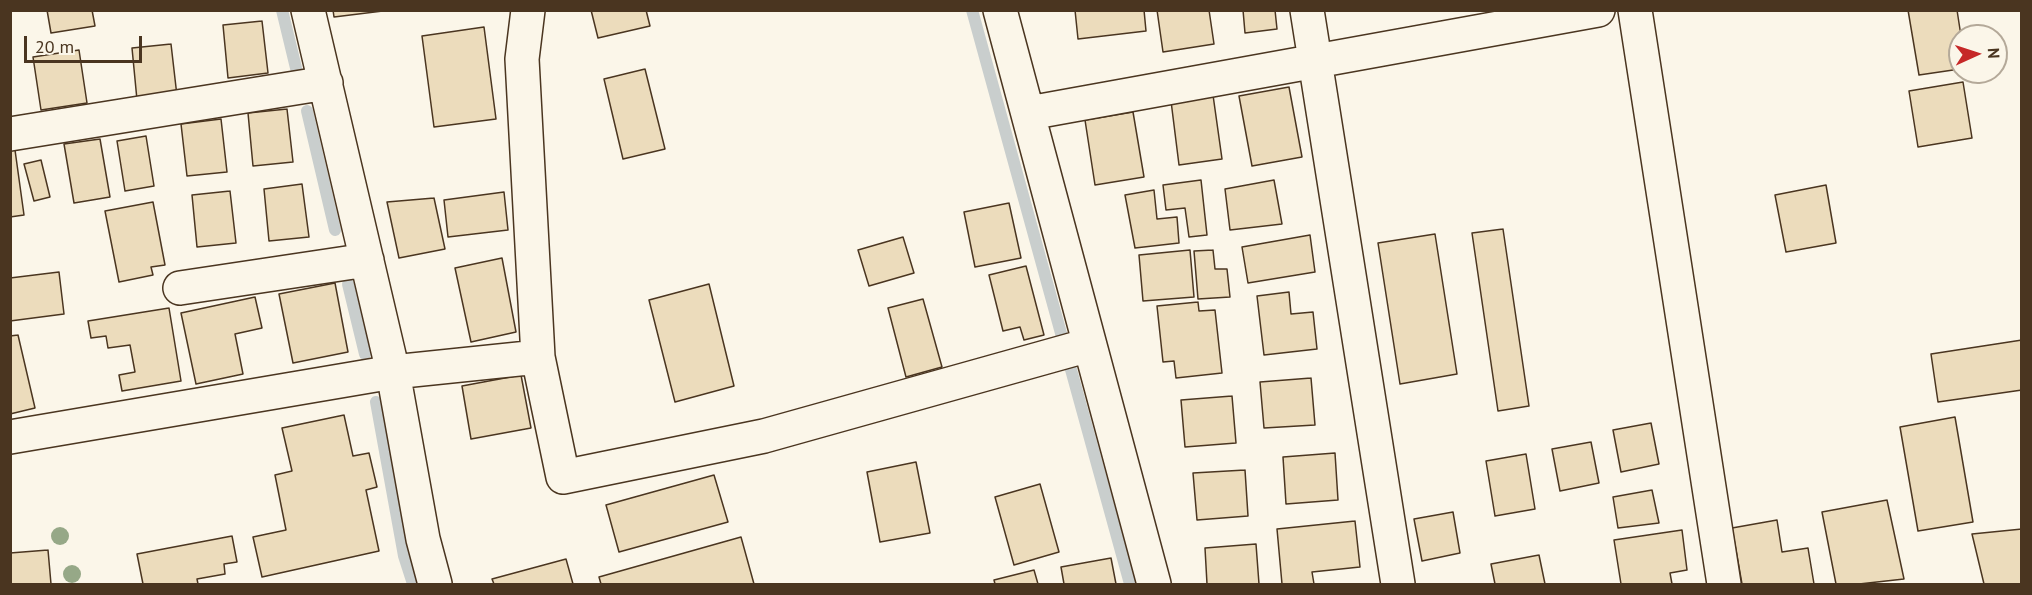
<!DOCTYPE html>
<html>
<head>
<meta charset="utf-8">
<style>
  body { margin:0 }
  #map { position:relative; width:2032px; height:595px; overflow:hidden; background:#fbf6e9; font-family:"PT Sans",sans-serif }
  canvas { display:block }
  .frame { position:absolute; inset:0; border:12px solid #4a3520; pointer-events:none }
  .north { position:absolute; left:1948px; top:24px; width:60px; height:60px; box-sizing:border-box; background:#fbf6e9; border:2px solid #b4a999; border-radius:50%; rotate:87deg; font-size:16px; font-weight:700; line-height:24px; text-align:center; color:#4a3520 }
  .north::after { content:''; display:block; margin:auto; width:21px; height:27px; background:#c62828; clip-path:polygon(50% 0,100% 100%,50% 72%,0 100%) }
  .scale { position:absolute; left:24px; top:36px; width:118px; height:27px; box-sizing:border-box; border:3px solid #4a3520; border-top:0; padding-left:8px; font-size:18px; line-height:21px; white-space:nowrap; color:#4a3520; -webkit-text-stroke:4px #fbf6e9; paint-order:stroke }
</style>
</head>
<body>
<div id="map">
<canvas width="2032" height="595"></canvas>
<div class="frame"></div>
<div class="north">N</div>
<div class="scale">20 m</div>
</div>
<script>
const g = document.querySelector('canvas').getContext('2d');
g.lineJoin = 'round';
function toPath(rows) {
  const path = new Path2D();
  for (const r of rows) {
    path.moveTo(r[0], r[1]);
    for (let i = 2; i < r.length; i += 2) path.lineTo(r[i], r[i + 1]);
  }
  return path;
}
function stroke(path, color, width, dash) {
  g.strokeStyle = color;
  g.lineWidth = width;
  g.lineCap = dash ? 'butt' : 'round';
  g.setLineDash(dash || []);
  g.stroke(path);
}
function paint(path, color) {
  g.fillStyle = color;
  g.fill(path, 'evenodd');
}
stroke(toPath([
  [282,10,296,68],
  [972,10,1130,584],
  [307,111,335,230],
  [348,284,365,354],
  [376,402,404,556,413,584]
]), '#c9cecd', 12);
const building = toPath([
  [47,10,92,10,95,26,51,33,47,10],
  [333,10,391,10,334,17,333,10],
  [591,10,646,10,650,26,598,38,591,10],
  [1075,10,1144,10,1146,31,1078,39,1075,10],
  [1157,10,1209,10,1214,44,1163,52,1157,10],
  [1243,10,1275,10,1277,29,1245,33,1243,10],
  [1908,10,1957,10,1961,36,1960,69,1919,75,1908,10],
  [262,21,268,73,228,78,223,25,262,21],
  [484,27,496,119,434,127,422,36,484,27],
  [171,44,177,96,137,100,132,48,171,44],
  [79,50,87,103,41,110,33,57,79,50],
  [645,69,665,149,623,159,604,79,645,69],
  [1963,82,1972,138,1918,147,1909,91,1963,82],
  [1289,87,1302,157,1252,166,1239,96,1289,87],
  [1213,95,1222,159,1179,165,1171,101,1213,95],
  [287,109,293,162,253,166,248,113,287,109],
  [1133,112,1144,177,1095,185,1085,120,1133,112],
  [221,119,227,172,187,176,181,124,221,119],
  [146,136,154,186,125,191,117,141,146,136],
  [100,139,110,197,74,203,64,144,100,139],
  [10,150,15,150,24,215,10,217,10,150],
  [41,160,50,197,34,201,24,164,41,160],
  [1201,180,1207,235,1189,237,1185,208,1166,210,1163,185,1201,180],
  [1274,180,1282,224,1230,230,1225,189,1274,180],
  [302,184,309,237,269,241,264,189,302,184],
  [1826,185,1836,243,1786,252,1775,195,1826,185],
  [1154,190,1157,219,1177,217,1179,243,1135,248,1125,195,1154,190],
  [230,191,236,243,197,247,192,195,230,191],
  [504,192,508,230,448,237,444,200,504,192],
  [434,198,445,249,399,258,387,202,434,198],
  [153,202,165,265,151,267,153,275,119,282,105,211,153,202],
  [1009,203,1021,258,975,267,964,212,1009,203],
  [1503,229,1529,406,1498,411,1472,233,1503,229],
  [1435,234,1457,374,1400,384,1378,243,1435,234],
  [1310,235,1315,272,1248,283,1242,247,1310,235],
  [903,237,914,273,869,286,858,250,903,237],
  [1190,250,1194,297,1143,301,1139,255,1190,250],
  [1213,250,1215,269,1227,269,1230,297,1198,299,1194,251,1213,250],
  [502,258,516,332,471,342,455,268,502,258],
  [1026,266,1044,335,1024,340,1020,327,1003,331,989,275,1026,266],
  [59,272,64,314,10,321,10,278,59,272],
  [335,283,348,352,293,363,279,294,335,283],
  [709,284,734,386,675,402,649,300,709,284],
  [1289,292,1291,314,1313,312,1317,349,1264,355,1257,296,1289,292],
  [255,297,262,328,235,334,243,374,196,384,181,313,255,297],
  [923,299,942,367,906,377,888,308,923,299],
  [1198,302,1199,311,1215,310,1222,373,1176,378,1174,361,1163,362,1157,306,1198,302],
  [169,308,181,381,122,391,119,375,135,372,130,345,108,348,106,336,91,338,88,321,169,308],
  [18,335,35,408,10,414,10,336,18,335],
  [2022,340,2022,390,1938,402,1931,354,2022,340],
  [521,375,531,428,471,439,462,386,521,375],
  [1311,378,1315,425,1264,428,1260,382,1311,378],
  [1232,396,1236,443,1185,447,1181,400,1232,396],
  [344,415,353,456,369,453,377,487,366,490,379,551,262,577,253,537,286,530,275,475,292,471,282,428,344,415],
  [1955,417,1973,522,1918,531,1900,427,1955,417],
  [1651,423,1659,464,1621,472,1613,430,1651,423],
  [1591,442,1599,483,1560,491,1552,449,1591,442],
  [1335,453,1338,500,1286,504,1283,457,1335,453],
  [1526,454,1535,509,1495,516,1486,461,1526,454],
  [916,462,930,533,880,542,867,472,916,462],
  [1245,470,1248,516,1197,520,1193,473,1245,470],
  [714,475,728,522,619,552,606,505,714,475],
  [1040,484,1059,552,1014,565,995,497,1040,484],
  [1652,490,1659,523,1618,528,1613,497,1652,490],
  [1887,500,1904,579,1859,584,1836,584,1822,512,1887,500],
  [1453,512,1460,553,1422,561,1414,519,1453,512],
  [1777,520,1782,552,1808,548,1814,584,1742,584,1732,528,1777,520],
  [1355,521,1360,567,1312,572,1314,584,1282,584,1277,529,1355,521],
  [2022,529,2022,584,1984,584,1972,534,2022,529],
  [1682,530,1687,570,1670,573,1672,584,1621,584,1614,540,1682,530],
  [232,536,237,562,224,564,225,574,197,579,198,584,143,584,137,554,232,536],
  [741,537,754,584,601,584,599,577,741,537],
  [1256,544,1259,584,1207,584,1205,548,1256,544],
  [48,550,51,584,10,584,10,553,48,550],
  [1539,555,1545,584,1495,584,1491,564,1539,555],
  [1111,558,1116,584,1064,584,1061,567,1111,558],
  [566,559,573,584,494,584,492,579,566,559],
  [1034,570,1038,584,995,584,994,580,1034,570]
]);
paint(building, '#ecdcbc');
stroke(building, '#4a3520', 1.5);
const minor = toPath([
  [308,10,393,372,423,539,435,584],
  [528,10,522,59,538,357,563,477,764,436,1089,345],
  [1000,10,1154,584],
  [1307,10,1398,584],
  [1635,10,1724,584],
  [1029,113,1598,10],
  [10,134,326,83],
  [180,288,367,260],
  [10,437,393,372,538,357]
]);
stroke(minor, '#4a3520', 36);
stroke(minor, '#fbf6e9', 33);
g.fillStyle = '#96a887';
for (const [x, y] of [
  [60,536],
  [72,574]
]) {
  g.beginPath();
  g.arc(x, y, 9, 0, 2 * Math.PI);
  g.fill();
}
</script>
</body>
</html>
